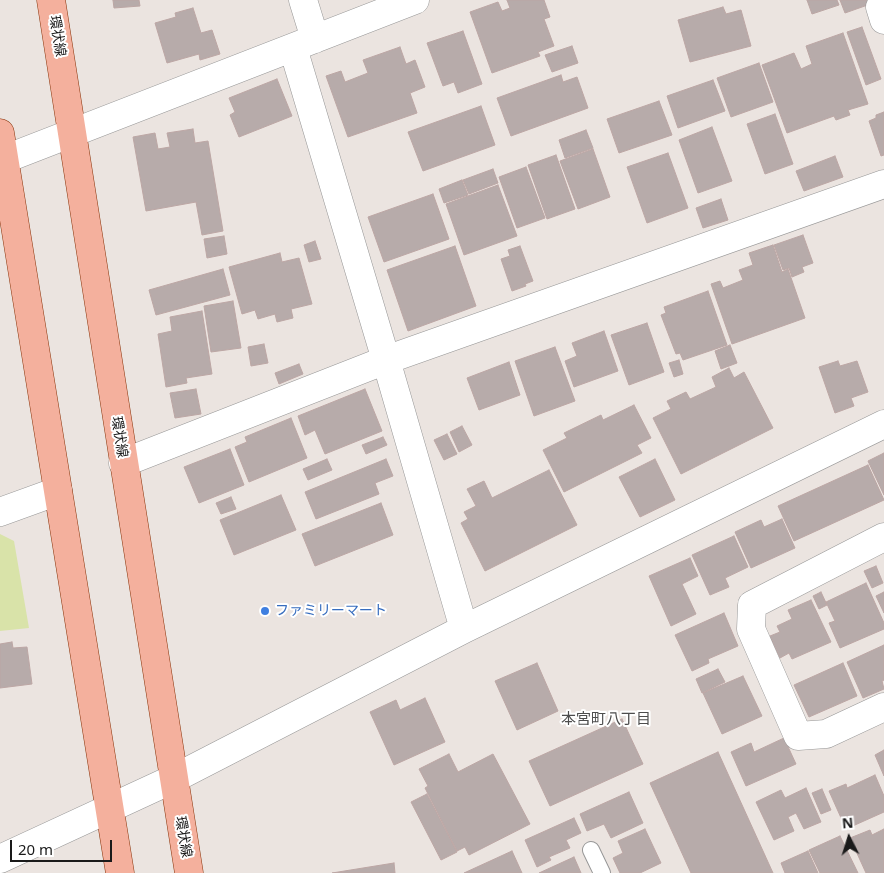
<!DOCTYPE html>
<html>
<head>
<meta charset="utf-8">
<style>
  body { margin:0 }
  #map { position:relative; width:884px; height:873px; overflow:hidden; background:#ebe4e0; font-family:"Noto Sans",sans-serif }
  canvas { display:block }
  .north { position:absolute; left:824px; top:813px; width:50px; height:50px; -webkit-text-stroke:4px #fff; paint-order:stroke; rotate:355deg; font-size:14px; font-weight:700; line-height:20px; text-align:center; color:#1a1a1a }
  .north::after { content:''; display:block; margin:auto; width:18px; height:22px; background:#1a1a1a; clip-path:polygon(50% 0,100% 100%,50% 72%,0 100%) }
  .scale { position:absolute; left:10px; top:840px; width:102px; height:22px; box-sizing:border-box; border:2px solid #1a1a1a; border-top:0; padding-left:6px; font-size:15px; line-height:18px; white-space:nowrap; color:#1a1a1a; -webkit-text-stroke:4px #fff; paint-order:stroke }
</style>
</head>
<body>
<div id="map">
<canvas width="884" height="873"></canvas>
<div class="north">N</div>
<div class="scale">20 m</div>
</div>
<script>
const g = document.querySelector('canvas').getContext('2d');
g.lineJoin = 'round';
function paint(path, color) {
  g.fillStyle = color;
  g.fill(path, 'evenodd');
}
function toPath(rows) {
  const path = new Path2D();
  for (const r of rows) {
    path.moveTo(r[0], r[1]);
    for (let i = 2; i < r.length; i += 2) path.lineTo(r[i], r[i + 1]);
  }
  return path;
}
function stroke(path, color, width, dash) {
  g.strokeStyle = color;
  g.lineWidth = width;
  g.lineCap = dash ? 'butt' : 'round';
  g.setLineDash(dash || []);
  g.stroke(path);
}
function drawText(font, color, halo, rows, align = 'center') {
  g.font = font + ' "Noto Sans","Noto Sans JP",sans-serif';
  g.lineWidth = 4;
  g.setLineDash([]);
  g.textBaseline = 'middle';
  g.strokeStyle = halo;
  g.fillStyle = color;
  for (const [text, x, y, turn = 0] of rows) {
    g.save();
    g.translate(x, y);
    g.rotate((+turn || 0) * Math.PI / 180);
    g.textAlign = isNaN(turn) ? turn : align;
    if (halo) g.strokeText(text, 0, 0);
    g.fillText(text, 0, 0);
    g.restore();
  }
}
paint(toPath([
  [0,534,14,541,29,628,0,631]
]), '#d9e3a9');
const building = toPath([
  [113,0,139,0,140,6,114,8,113,0],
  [507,0,544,0,550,17,544,19,554,46,538,52,540,56,492,73,470,12,498,2,502,11,510,8,507,0],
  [807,0,837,0,839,5,812,14,807,0],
  [840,0,879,0,879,1,845,13,840,0],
  [723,7,726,14,741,10,751,46,690,62,678,20,723,7],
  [193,8,201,33,212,30,220,54,200,60,199,54,167,63,155,23,176,17,175,13,193,8],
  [862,27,881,79,866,85,847,32,862,27],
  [463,31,482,84,458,93,454,82,443,86,427,43,463,31],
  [843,33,868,104,848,110,850,115,836,120,834,116,787,133,762,65,794,53,801,69,812,64,806,46,843,33],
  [572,46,578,63,552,72,545,55,572,46],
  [400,47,406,64,415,60,425,87,410,93,417,113,348,137,326,76,341,71,345,82,368,73,363,60,400,47],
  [759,63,773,102,731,117,717,78,759,63],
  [561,75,563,82,577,77,588,108,511,136,497,98,561,75],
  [277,79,292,116,239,137,230,115,235,112,229,98,277,79],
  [713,80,725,111,678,128,667,96,713,80],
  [659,101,672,135,619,153,607,119,659,101],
  [481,106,495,145,423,171,408,132,481,106],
  [884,112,884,155,881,156,869,121,876,118,876,115,884,112],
  [775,114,793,164,765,174,747,124,775,114],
  [712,127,732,181,698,193,679,140,712,127],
  [193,129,195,143,208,141,223,231,202,235,196,202,146,211,133,137,155,133,158,149,170,147,167,133,193,129],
  [586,130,593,148,565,158,559,140,586,130],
  [593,149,610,197,578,209,560,161,593,149],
  [668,153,688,208,647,223,627,167,668,153],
  [556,155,575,209,547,219,528,165,556,155],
  [835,156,843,177,804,191,796,171,835,156],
  [526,167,545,218,517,228,499,177,526,167],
  [493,169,498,183,469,194,463,180,493,169],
  [462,180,468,195,444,203,439,189,462,180],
  [498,185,517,236,464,255,446,204,498,185],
  [433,194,449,239,384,262,368,217,433,194],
  [721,199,728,220,703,228,696,208,721,199],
  [803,235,813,263,802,267,804,272,792,277,789,268,783,270,774,245,803,235],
  [224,236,227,254,207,258,204,239,224,236],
  [315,241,321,259,309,262,304,245,315,241],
  [773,245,782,272,788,269,805,318,732,344,711,284,720,281,723,288,743,280,739,270,753,265,749,253,773,245],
  [455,246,476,306,408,331,387,270,455,246],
  [520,246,533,281,525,284,526,286,512,291,501,259,510,256,508,250,520,246],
  [280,253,282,262,299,258,312,304,291,309,293,318,277,322,275,314,258,319,255,310,242,314,229,267,280,253],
  [223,269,230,295,156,315,149,290,223,269],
  [708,291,727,345,683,360,680,353,676,354,661,315,666,313,664,307,708,291],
  [233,301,241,348,211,352,204,306,233,301],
  [202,311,212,374,186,378,187,383,166,387,158,334,172,331,170,317,202,311],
  [647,323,664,372,629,385,611,335,647,323],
  [604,331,618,371,574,387,565,361,577,356,572,343,604,331],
  [264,344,268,363,251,366,248,347,264,344],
  [730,345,737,363,721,369,715,351,730,345],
  [555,347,575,401,534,416,515,361,555,347],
  [679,360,683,374,674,377,669,363,679,360],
  [838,361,840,366,857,361,868,392,851,398,854,406,835,413,819,367,838,361],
  [509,362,520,395,479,410,467,378,509,362],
  [299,364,303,374,279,384,275,373,299,364],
  [729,368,734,378,744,372,773,428,681,474,653,418,671,409,667,401,686,392,690,399,716,387,712,377,729,368],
  [196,389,201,414,175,418,170,393,196,389],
  [365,389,382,431,325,454,315,430,305,435,298,416,365,389],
  [634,405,651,438,637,445,642,453,564,492,543,450,567,438,564,433,601,415,603,420,634,405],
  [291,418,307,458,249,482,235,447,247,442,245,437,291,418],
  [462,426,472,445,459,452,450,432,462,426],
  [447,434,457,454,444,460,434,440,447,434],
  [383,437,387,445,366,454,362,445,383,437],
  [230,449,244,485,199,503,184,467,230,449],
  [884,453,884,495,868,461,884,453],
  [327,459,332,470,308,480,303,469,327,459],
  [386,459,393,476,375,483,379,494,316,519,305,492,386,459],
  [655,459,675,500,640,517,619,477,655,459],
  [868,465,884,500,794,541,778,506,868,465],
  [549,470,577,525,485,571,461,523,468,519,464,512,476,506,467,489,484,481,492,498,549,470],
  [281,495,296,530,234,555,220,520,281,495],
  [231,497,236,509,221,514,216,503,231,497],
  [381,503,393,535,315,566,302,534,381,503],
  [782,519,795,548,751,568,735,532,761,520,764,527,782,519],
  [734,536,748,567,725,578,729,587,710,595,692,555,734,536],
  [690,558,698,576,682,584,696,614,671,626,649,576,690,558],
  [876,566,883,583,872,588,864,571,876,566],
  [866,583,884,623,884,629,840,648,829,623,835,621,826,602,866,583],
  [821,592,827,605,819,609,813,596,821,592],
  [884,592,884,613,876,596,884,592],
  [811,600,831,642,792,659,789,653,780,658,770,636,780,632,777,626,792,619,788,610,811,600],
  [724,613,738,646,708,659,709,663,692,671,675,635,724,613],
  [12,642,13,648,27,647,32,684,0,688,0,644,12,642],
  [884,645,884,680,882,681,884,689,863,698,847,662,884,645],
  [537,663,558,711,517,730,495,681,537,663],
  [843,663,857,696,809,717,794,685,843,663],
  [718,669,725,682,702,693,696,679,718,669],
  [743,676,762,716,722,734,703,693,743,676],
  [425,698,445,742,394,765,370,712,396,700,400,710,425,698],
  [622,719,643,764,550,806,529,761,622,719],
  [784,738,796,764,746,786,731,752,751,743,754,752,784,738],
  [884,750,884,776,875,755,884,750],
  [718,752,773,873,691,873,650,783,718,752],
  [449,754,458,772,493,754,530,824,469,855,465,847,457,851,425,788,428,786,419,769,449,754],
  [875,775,884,796,884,812,846,829,829,791,846,784,847,788,875,775],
  [806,788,821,822,804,829,796,813,788,817,794,831,774,840,756,802,781,790,785,798,806,788],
  [822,789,831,810,821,814,812,793,822,789],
  [629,792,643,823,611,838,604,824,587,831,580,814,629,792],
  [427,794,457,852,441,860,411,802,427,794],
  [574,818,581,833,566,840,570,848,549,857,551,860,537,867,525,840,574,818],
  [645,829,661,863,640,873,620,873,613,858,623,853,618,841,645,829],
  [884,829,884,873,866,873,850,838,870,830,872,835,884,829],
  [840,836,858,873,820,873,809,850,840,836],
  [512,851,522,873,464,873,512,851],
  [808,851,818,873,785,873,781,863,808,851],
  [574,857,581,873,539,873,574,857],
  [394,863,395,873,332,873,394,863]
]);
paint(building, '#b7abaa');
stroke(building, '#bca6a4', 1);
const service = toPath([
  [591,850,602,873]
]);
const minor = toPath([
  [303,0,315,39],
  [880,7,884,20],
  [293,48,386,360,464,629],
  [0,161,415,0],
  [123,463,386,360,884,184],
  [0,512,58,491],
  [884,537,752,605,751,629,798,736,826,734,884,707],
  [173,779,464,629,884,424]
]);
const tertiary = toPath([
  [0,859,173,779]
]);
const primary = toPath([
  [51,0,189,873],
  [0,133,120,873]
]);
stroke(service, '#979797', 18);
stroke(minor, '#979797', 29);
stroke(tertiary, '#979797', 29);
stroke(primary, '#87330a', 29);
stroke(service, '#fff', 16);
stroke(minor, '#fff', 28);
stroke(tertiary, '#fff', 28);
stroke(primary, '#f4b09d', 28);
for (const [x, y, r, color] of [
  [265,611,5,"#3f7fe0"]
]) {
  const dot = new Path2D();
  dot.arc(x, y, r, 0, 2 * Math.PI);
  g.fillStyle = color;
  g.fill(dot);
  stroke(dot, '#fff', 2);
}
drawText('14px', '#1a1a1a', '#fff', [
  ["環状線",57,36,81],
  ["環状線",119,437,81],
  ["環状線",183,837,80]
]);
drawText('14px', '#366cbe', '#fff', [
  ["ファミリーマート",275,611]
], 'left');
drawText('15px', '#4d4d4d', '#fff', [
  ["本宮町八丁目",606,720]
]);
</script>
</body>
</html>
